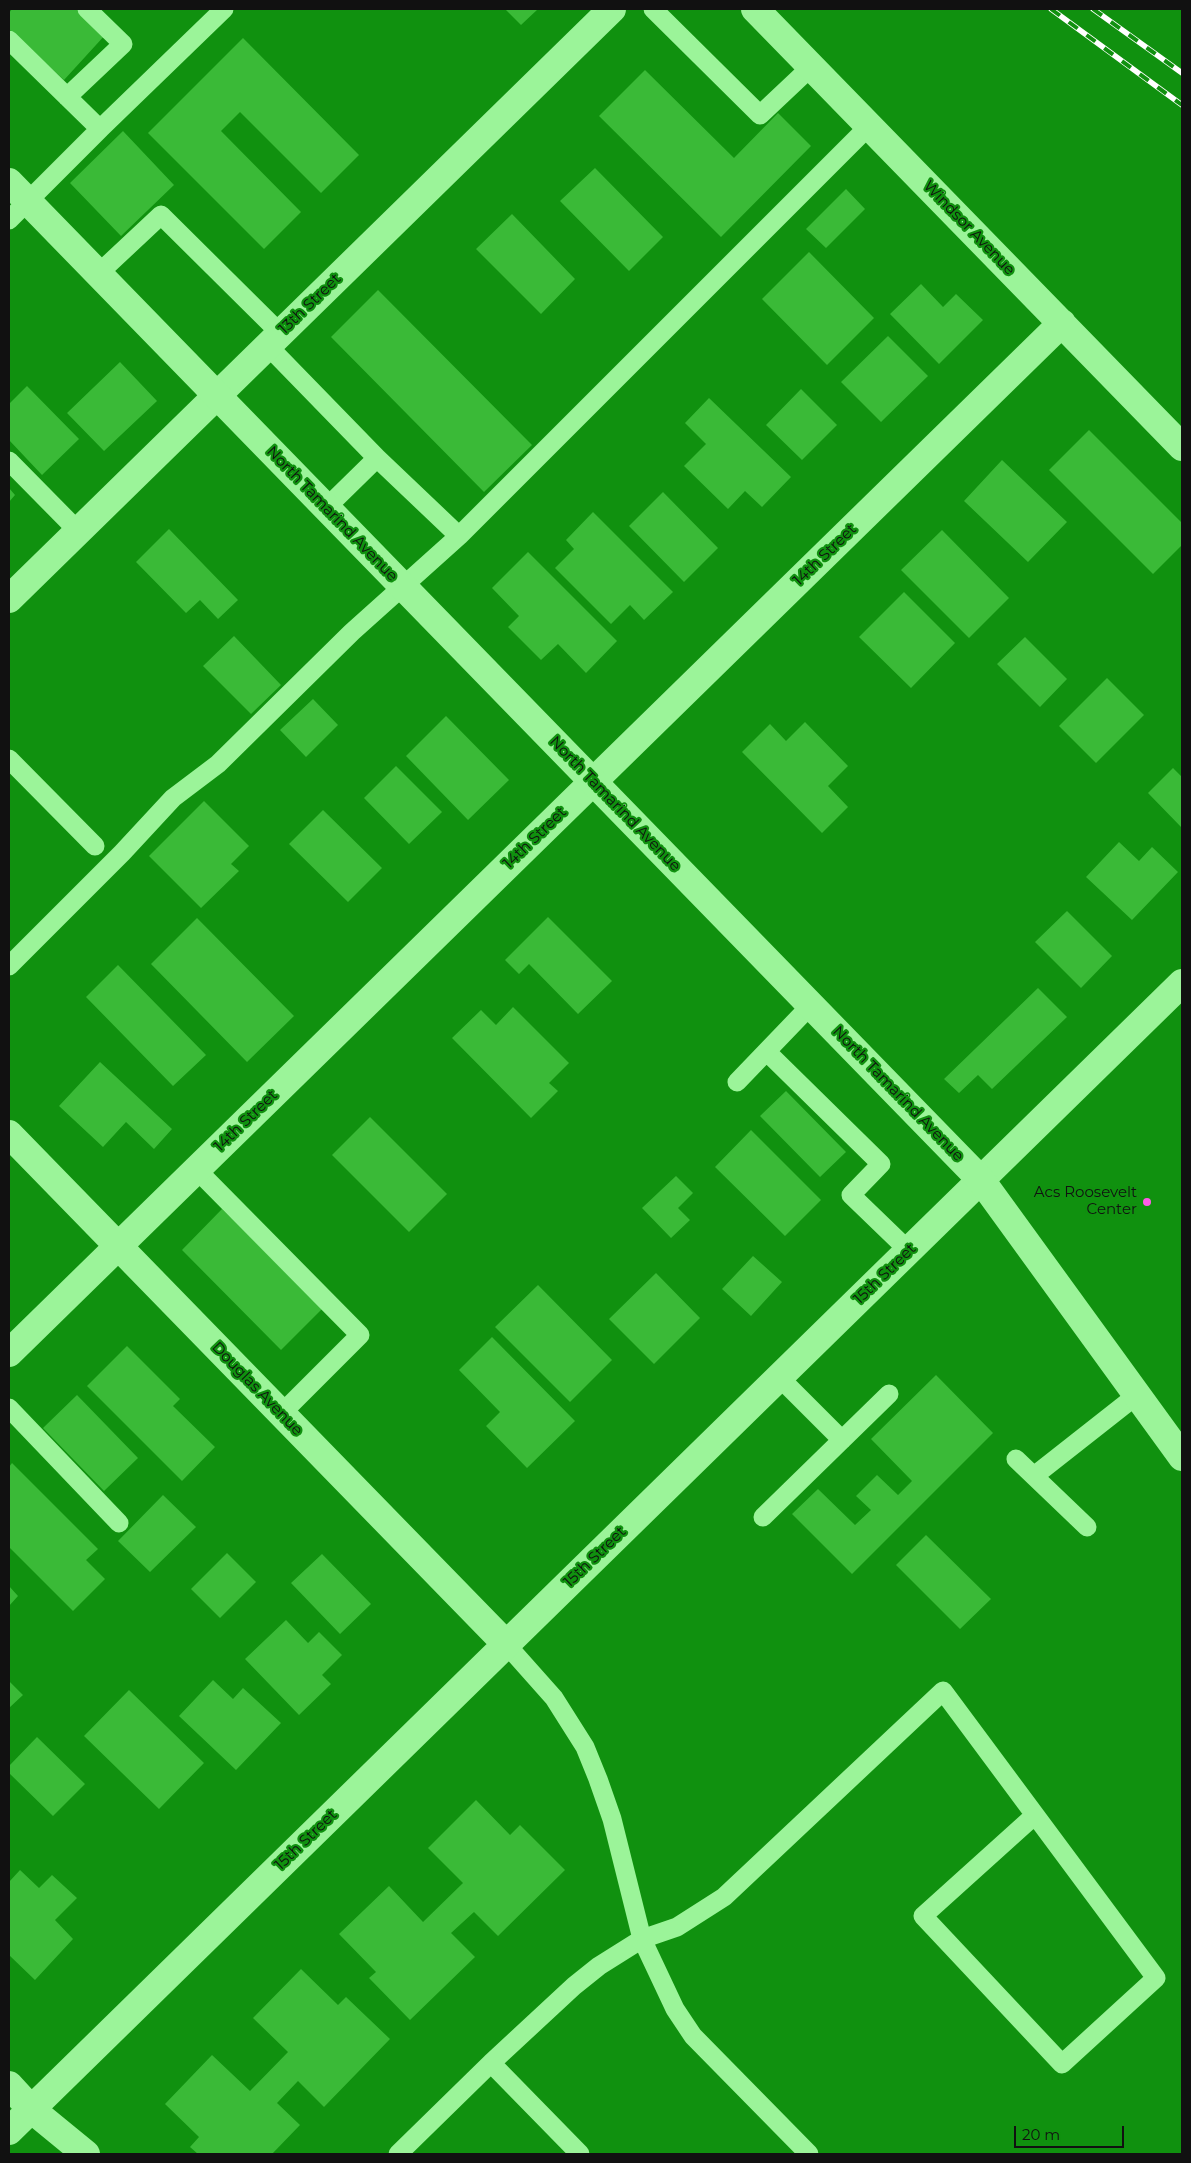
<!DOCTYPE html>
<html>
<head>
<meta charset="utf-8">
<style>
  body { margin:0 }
  #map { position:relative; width:1191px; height:2163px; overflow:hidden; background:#10910f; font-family:Montserrat,sans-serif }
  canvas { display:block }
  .frame { position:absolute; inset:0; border:10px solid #111; pointer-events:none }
  .scale { position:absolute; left:1014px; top:2126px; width:110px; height:22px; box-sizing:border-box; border:2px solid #111; border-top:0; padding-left:6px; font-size:15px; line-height:18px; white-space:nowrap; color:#111; -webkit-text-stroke:4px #10910f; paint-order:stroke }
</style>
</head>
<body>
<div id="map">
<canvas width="1191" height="2163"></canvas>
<div class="frame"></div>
<div class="scale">20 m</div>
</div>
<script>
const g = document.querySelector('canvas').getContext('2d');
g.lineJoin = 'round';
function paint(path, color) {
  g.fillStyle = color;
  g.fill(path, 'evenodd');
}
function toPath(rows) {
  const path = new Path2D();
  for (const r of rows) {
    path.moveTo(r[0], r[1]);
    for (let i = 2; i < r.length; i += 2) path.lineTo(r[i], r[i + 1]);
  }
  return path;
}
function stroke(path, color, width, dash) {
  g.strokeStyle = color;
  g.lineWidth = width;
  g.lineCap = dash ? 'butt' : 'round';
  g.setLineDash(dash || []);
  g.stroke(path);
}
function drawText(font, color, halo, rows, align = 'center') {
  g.font = font + ' Montserrat,sans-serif';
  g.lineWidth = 4.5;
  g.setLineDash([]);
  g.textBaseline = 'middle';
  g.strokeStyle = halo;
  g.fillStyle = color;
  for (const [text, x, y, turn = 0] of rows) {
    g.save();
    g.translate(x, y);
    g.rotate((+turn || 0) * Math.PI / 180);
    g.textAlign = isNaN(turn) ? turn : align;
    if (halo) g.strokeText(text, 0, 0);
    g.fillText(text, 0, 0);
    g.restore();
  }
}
paint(toPath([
  [12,9,79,9,106,34,64,80,9,29,9,13],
  [505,9,538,9,521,25],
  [243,38,359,155,321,193,240,112,221,131,301,212,264,249,148,133],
  [645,70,734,158,778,113,811,146,721,237,599,116],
  [123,131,174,185,121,236,70,183],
  [595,168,663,237,629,271,560,201],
  [846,189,865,209,826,248,806,229],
  [512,214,575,279,541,314,476,249],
  [809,252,874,318,827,365,762,299],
  [921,284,943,307,956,294,983,320,939,364,890,314],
  [378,290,532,445,484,492,331,337],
  [888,336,928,376,881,422,841,382],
  [120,362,157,401,104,451,67,413],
  [27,386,79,439,42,475,9,440,9,404],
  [801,389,837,425,802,460,766,425],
  [709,398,791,477,762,507,745,491,728,509,684,466,706,444,685,423],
  [1089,430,1182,523,1182,545,1153,574,1049,470],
  [1002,460,1067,522,1028,562,964,501],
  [9,488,15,495,9,502],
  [663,492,718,548,684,582,629,526],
  [593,512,673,592,644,620,630,605,611,624,555,568,574,549,566,540],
  [169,529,238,600,218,619,200,600,186,613,136,562],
  [942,530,1009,598,969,638,901,570],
  [528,552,617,641,586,673,558,644,541,660,508,627,519,616,492,588],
  [904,592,955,643,911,688,859,637],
  [234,636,281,685,251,714,203,666],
  [1025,637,1067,679,1040,707,997,664],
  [1107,678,1144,715,1096,763,1059,726],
  [313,699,338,725,306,757,280,730],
  [446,716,509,780,468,820,406,756],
  [805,722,848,766,828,786,848,807,822,833,742,752,770,724,786,741],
  [396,766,442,812,409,844,364,798],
  [1173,768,1182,777,1182,828,1148,793],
  [204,801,249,846,231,864,239,871,201,908,149,856],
  [323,810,382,868,348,902,289,844],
  [1119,842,1139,861,1152,847,1178,872,1132,920,1086,877],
  [1067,911,1112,956,1081,988,1035,942],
  [548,917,612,981,578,1014,529,964,519,974,505,960],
  [197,918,294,1016,247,1062,151,964],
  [118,965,206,1055,173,1086,86,997],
  [1038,988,1067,1017,992,1089,978,1075,959,1093,944,1079],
  [513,1007,569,1063,549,1083,558,1091,531,1118,452,1038,481,1010,496,1025],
  [100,1062,172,1129,154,1149,126,1122,103,1147,59,1106],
  [786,1091,846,1152,820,1177,760,1116],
  [370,1117,447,1194,409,1232,332,1155],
  [751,1130,821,1200,785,1236,715,1167],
  [676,1176,693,1193,678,1208,690,1220,671,1238,642,1208],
  [222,1209,322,1309,281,1350,182,1250],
  [753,1256,782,1282,751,1316,722,1289],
  [656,1273,700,1318,654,1364,609,1319],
  [538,1285,612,1360,570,1402,495,1327],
  [492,1337,575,1421,527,1468,486,1426,500,1412,459,1370],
  [127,1346,180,1399,173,1406,215,1447,182,1481,87,1386],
  [936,1375,993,1433,852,1574,792,1514,818,1489,855,1525,871,1510,856,1496,877,1475,898,1495,912,1481,871,1439],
  [77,1395,138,1458,104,1491,43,1428],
  [12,1463,98,1549,86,1560,105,1579,73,1611,9,1547,9,1467],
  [163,1495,196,1527,150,1572,118,1541],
  [926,1535,991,1599,960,1629,896,1565],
  [227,1553,256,1582,220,1618,191,1589],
  [322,1554,371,1604,340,1634,291,1583],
  [9,1586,18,1596,9,1606],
  [286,1620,308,1643,319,1632,342,1655,322,1675,331,1684,299,1715,245,1659],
  [213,1680,233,1699,243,1688,281,1723,236,1770,179,1716],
  [9,1681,23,1695,9,1708],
  [129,1690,204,1763,159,1809,84,1736],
  [37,1737,85,1784,53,1816,9,1773,9,1766],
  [476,1800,510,1835,520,1825,565,1870,498,1936,474,1912,451,1933,475,1957,410,2020,369,1978,376,1972,339,1934,389,1886,423,1922,463,1883,428,1848],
  [20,1870,39,1888,52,1875,77,1898,55,1920,73,1939,35,1980,9,1955,9,1882],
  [301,1969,338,2005,346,1997,390,2039,324,2107,298,2081,277,2103,300,2125,272,2154,198,2154,190,2147,199,2137,165,2104,212,2055,250,2091,288,2052,253,2018]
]), '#3aba37');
stroke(toPath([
  [653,9,760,115,812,66],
  [9,40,100,129,9,220],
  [67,97,123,44,87,9],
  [100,129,224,9],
  [98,274,161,215,280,333],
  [9,461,78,531],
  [326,508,377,458],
  [459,536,869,126],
  [9,759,95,846],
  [9,966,122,853,173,798,218,764,352,632,459,536,377,458,268,346],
  [767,1052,881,1164,851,1195,909,1251],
  [737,1082,811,1005],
  [196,1169,360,1335,281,1414],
  [779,1377,842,1440],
  [9,1408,119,1523],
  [1016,1459,1087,1527],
  [1034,1476,1137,1395],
  [763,1517,889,1394],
  [506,1644,554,1698,585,1747,598,1779,612,1819,642,1939,675,2009,693,2036,809,2154],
  [491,2063,580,2154],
  [398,2154,491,2063,574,1986,599,1966,642,1939,677,1927,724,1897,943,1691,1156,1978,1062,2064,923,1916,1035,1815]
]), '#9bf499', 19);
stroke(toPath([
  [755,9,1182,447],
  [9,599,612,9],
  [9,1134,506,1644],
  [9,1353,1062,323],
  [9,2085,31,2109,86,2154],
  [9,2131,1182,983]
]), '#9bf499', 28);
stroke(toPath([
  [9,182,981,1180,1182,1457]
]), '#9bf499', 28);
const rail = toPath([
  [1051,9,1182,105],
  [1093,9,1182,73]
]);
stroke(rail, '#fff', 5.5);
stroke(rail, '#10910f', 4, [11]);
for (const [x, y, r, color] of [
  [1147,1202,5,"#ff5be9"]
]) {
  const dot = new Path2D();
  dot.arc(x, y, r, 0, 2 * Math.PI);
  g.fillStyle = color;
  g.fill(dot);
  stroke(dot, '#10910f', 2);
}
drawText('15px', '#111', '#10910f', [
  ["Windsor Avenue",969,228,46],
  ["13th Street",310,304,-44],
  ["North Tamarind Avenue",332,514,46],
  ["14th Street",825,555,-44],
  ["North Tamarind Avenue",615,804,46],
  ["14th Street",535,838,-44],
  ["North Tamarind Avenue",898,1094,46],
  ["14th Street",246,1121,-44],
  ["15th Street",885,1274,-44],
  ["Douglas Avenue",257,1389,46],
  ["15th Street",595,1557,-44],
  ["15th Street",306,1840,-44]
]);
drawText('15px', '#111', '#10910f', [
  ["Acs Roosevelt",1137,1193],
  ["Center",1137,1210]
], 'right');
</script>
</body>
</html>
